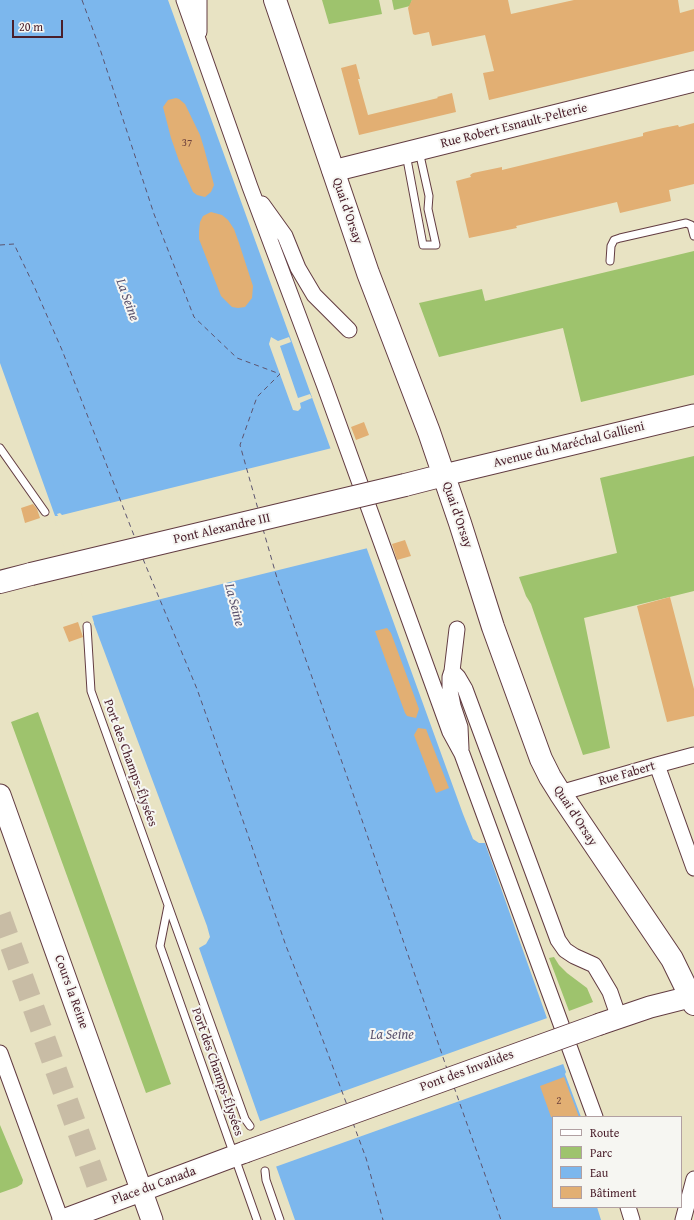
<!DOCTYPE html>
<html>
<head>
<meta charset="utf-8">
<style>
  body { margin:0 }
  #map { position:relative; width:694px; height:1220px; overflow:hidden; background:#e8e3c3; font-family:"Gentium Book Plus",serif }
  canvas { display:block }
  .legend { position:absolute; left:552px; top:1116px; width:130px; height:92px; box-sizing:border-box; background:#f6f6f2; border:1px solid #b1a0a2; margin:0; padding:5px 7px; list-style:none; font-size:12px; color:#4a1f2b }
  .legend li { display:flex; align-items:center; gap:8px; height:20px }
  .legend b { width:20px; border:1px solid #b1a0a2 }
  .scale { position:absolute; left:12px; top:20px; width:51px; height:18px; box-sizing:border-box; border:2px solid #4a1f2b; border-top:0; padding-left:5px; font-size:12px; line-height:14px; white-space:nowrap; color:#4a1f2b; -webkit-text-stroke:3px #f6f6f2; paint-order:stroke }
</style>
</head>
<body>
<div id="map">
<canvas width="694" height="1220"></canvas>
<ul class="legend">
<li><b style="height:5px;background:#fff"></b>Route</li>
<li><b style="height:11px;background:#9ec36d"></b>Parc</li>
<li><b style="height:11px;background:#7cb7ed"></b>Eau</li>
<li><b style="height:11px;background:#e2af73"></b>Bâtiment</li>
</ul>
<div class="scale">20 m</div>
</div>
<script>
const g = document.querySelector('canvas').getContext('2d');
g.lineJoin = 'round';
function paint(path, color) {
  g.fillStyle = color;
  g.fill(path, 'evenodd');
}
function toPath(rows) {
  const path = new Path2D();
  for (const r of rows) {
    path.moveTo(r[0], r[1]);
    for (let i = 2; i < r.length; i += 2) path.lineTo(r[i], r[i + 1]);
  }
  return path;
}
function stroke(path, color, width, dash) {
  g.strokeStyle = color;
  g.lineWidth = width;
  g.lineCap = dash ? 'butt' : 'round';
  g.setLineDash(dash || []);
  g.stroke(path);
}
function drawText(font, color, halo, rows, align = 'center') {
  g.font = font + ' "Gentium Book Plus",serif';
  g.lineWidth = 4;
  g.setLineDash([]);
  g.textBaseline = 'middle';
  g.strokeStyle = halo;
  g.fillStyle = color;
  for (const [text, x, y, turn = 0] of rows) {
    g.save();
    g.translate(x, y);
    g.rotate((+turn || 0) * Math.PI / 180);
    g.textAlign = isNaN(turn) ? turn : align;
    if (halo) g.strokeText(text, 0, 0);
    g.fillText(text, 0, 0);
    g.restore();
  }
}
paint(toPath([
  [322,0,379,0,382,14,329,24],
  [392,0,412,0,410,6,394,10],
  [694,251,694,375,581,402,563,328,439,357,419,303,482,289,485,301],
  [694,456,694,591,584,618,610,748,583,755,531,604,526,596,519,577,617,553,600,478],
  [38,712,171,1084,146,1093,11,722],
  [554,957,559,965,567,973,587,988,593,1002,569,1011,549,958],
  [0,1125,23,1180,22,1184,17,1187,0,1193]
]), '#9ec36d');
paint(toPath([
  [0,0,168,0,463,814,473,839,479,843,485,843,566,1072,565,1074,581,1117,553,1117,553,1207,597,1207,601,1220,295,1220,199,948,206,944,210,937,207,926,91,616,0,363]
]), '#7cb7ed');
paint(toPath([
  [271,337,278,341,289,337,291,342,280,346,298,398,310,394,312,398,300,403,301,408,298,411,293,410,269,344],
  [332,448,368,548,92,616,94,623,92,624,53,516,58,516,57,514,60,513,62,515],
  [550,1017,566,1063,275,1167,258,1122]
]), '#e8e3c3');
stroke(toPath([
  [82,0,100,49,154,214,194,317,237,358,280,374,257,397,240,445,258,509],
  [0,245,14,244,34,286,62,350,135,538],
  [263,529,277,578,349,782,447,1069],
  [143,559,197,689,227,774,286,946,318,1027,347,1105],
  [454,1087,501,1220],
  [353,1123,366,1158,383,1220]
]), '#5c546f', 1, [5, 4]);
paint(toPath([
  [412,0,508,0,511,14,574,0,678,0,680,13,694,9,694,51,489,100,483,73,494,71,485,35,432,46,429,32,415,35,413,34,408,8],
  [356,64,360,79,358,79,368,115,438,98,437,97,452,93,456,112,359,135,341,68],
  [176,98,179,99,185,104,200,135,204,148,214,185,211,192,205,197,197,195,193,192,179,161,171,138,163,107,168,100],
  [694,123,694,184,669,190,671,201,620,213,617,202,516,226,517,228,469,238,456,181,471,177,470,175,473,173,502,167,502,170,643,136,643,133,646,132,663,128,678,125,679,127],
  [211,212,222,215,228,220,234,229,239,243,253,286,252,298,245,307,238,308,232,307,221,296,199,239,199,231,200,222,203,216],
  [364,422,369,435,356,440,351,427],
  [33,504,37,509,40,518,25,523,21,508],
  [405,540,411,556,397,560,392,544],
  [670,597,694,689,694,716,667,722,637,606],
  [78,622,83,637,69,642,63,627],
  [387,628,391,633,419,709,416,718,407,716,405,713,375,631],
  [418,728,426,729,449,788,436,793,414,735],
  [564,1077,579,1117,551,1117,540,1086]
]), '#e2af73');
stroke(toPath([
  [0,915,110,1220]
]), '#c8bca5', 22, [22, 11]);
const lane = toPath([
  [406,154,423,245,436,245,428,209,429,196,419,151],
  [610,261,611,246,614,240,620,238,686,223,691,225,694,236],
  [0,448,45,512],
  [87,626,91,691,245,1119,250,1126],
  [168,906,160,946,257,1220],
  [265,1171,266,1180,280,1220]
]);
const street = toPath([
  [184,0,250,187,324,384,450,732,462,754,595,1117],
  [199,0,199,32],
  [262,204,285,236,298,268,314,295,349,330],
  [452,671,457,629],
  [461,749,460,727,453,706,450,691,450,677,452,671,458,677,465,689,558,940,565,950,574,956,594,965,610,992,619,1018],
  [657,765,694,868],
  [560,793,657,765,694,755],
  [0,1053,61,1220],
  [628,1207,632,1220],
  [683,1220,694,1179]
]);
const secondary = toPath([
  [333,171,694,81],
  [444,475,694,415],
  [0,795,152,1220],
  [600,1024,650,1007,694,996],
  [63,1220,245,1152]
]);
const primary = toPath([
  [275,0,368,273,429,432,460,523,493,627,541,759,550,777,560,793,672,959,694,1004],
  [405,485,444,475],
  [0,582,31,574]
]);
stroke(lane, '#623c42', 9);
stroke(street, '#623c42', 17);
stroke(secondary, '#623c42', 23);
stroke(primary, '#623c42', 24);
stroke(lane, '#fff', 7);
stroke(street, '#fff', 15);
stroke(secondary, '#fff', 21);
stroke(primary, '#fff', 22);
const secondaryBridge = toPath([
  [245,1152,600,1024]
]);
const primaryBridge = toPath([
  [31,574,405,485]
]);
stroke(secondaryBridge, '#623c42', 23, []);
stroke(primaryBridge, '#623c42', 24, []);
stroke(secondaryBridge, '#fff', 21);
stroke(primaryBridge, '#fff', 22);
drawText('11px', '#70433d', null, [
  ["37",187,143],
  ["2",559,1101]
]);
drawText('13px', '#4a1f2b', '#f6f6f2', [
  ["Rue Robert Esnault-Pelterie",514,126,-14],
  ["Quai d'Orsay",347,211,71],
  ["Avenue du Maréchal Gallieni",569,445,-14],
  ["Quai d'Orsay",457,515,71],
  ["Pont Alexandre III",222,529,-13],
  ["Port des Champs-Élysées",130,763,70],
  ["Rue Fabert",627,774,-16],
  ["Quai d'Orsay",575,816,57],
  ["Cours la Reine",71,992,70],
  ["Pont des Invalides",467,1071,-20],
  ["Port des Champs-Élysées",217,1072,71],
  ["Place du Canada",154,1186,-20]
]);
drawText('italic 14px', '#5c546f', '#f6f6f2', [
  ["La Seine",127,300,70],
  ["La Seine",234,605,75],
  ["La Seine",392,1035]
]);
</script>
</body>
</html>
